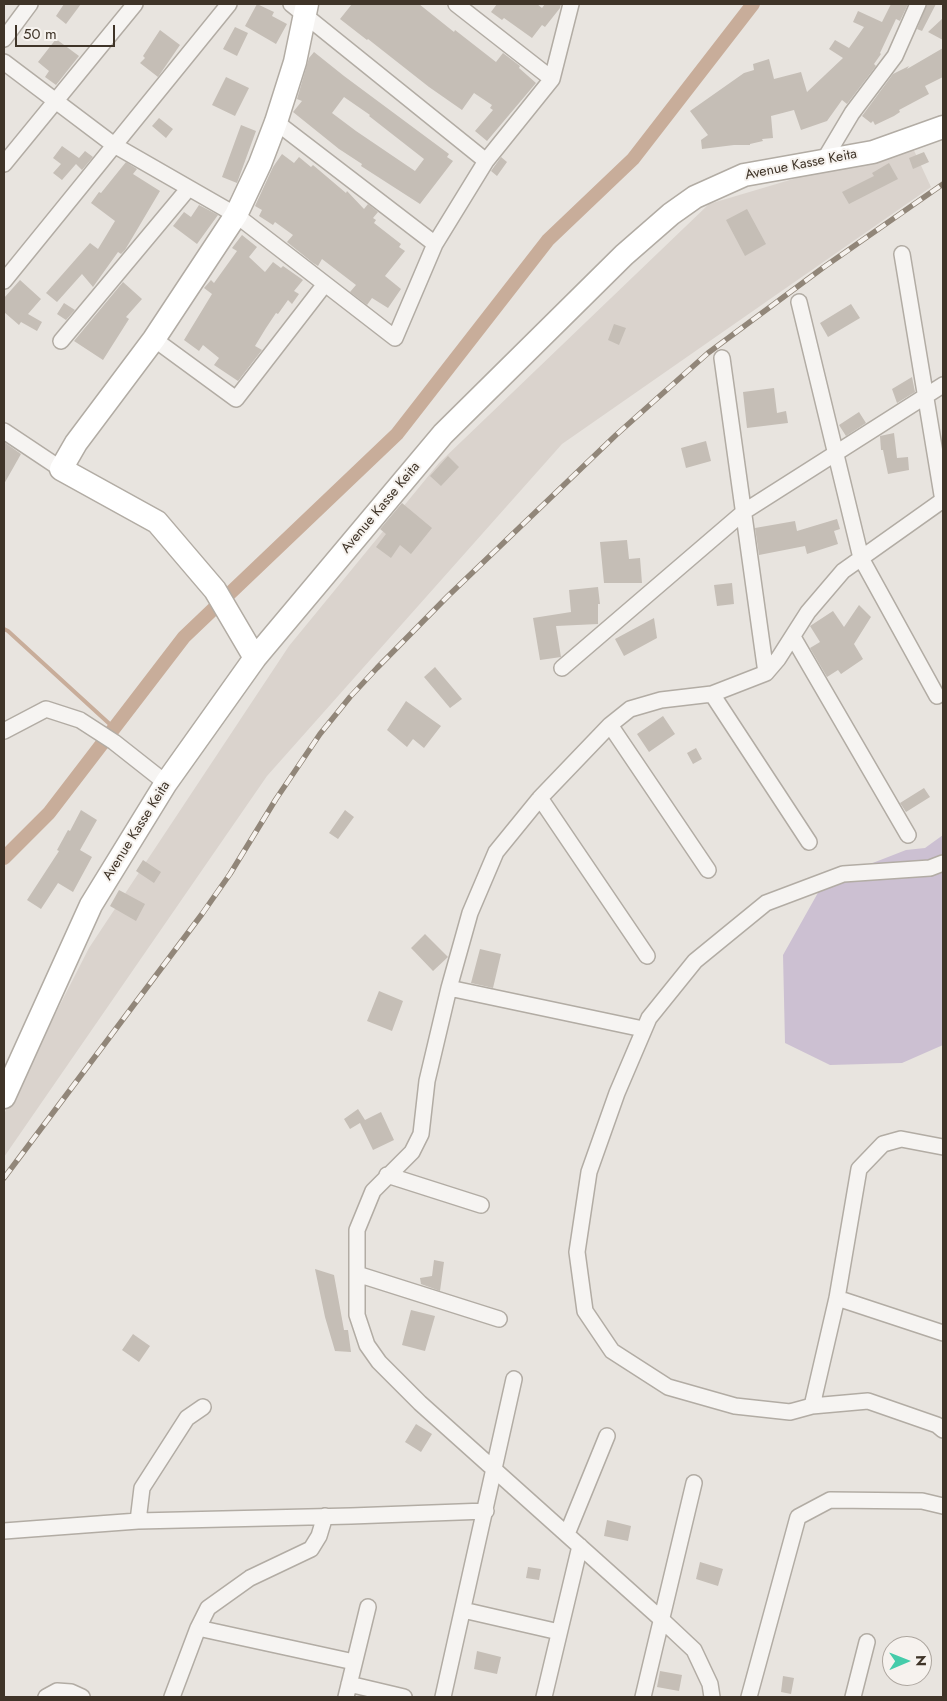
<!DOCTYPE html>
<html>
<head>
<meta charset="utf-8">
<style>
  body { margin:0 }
  #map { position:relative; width:947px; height:1701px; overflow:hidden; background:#e8e4df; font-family:Jost,sans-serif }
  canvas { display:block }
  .frame { position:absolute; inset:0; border:5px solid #3f3428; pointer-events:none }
  .north { position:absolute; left:882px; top:1636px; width:50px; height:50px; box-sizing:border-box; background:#f6f2ee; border:1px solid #ada69f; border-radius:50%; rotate:89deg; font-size:14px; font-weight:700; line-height:20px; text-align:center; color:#3f3428 }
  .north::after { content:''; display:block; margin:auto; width:18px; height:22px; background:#45ccaa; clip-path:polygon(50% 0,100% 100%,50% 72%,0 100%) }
  .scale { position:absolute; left:15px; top:25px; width:100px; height:22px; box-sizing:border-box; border:2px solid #3f3428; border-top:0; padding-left:6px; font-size:15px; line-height:18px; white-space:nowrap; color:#3f3428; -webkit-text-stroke:4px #f6f2ee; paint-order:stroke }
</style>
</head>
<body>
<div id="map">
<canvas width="947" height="1701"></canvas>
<div class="frame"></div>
<div class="north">N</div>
<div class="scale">50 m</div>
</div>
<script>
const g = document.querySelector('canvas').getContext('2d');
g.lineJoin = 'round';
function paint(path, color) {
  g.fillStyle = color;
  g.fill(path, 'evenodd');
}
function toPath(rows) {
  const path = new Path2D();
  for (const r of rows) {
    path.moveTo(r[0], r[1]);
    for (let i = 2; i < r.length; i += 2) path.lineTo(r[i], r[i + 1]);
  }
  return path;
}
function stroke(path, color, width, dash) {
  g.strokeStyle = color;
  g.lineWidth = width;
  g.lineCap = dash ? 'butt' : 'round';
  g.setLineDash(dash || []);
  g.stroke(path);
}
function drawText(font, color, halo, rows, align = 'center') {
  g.font = font + ' Jost,sans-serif';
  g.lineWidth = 4;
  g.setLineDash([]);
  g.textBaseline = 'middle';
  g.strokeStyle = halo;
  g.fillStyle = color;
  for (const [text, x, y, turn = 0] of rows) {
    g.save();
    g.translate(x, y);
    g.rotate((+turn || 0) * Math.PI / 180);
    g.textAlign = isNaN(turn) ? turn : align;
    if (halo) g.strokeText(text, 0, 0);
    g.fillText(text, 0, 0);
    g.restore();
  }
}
paint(toPath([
  [911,144,931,187,562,444,267,776,4,1157,4,1114,89,948,289,646,439,463,709,204]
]), '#dad3cd');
paint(toPath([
  [943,835,943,1045,902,1063,830,1065,785,1043,783,955,824,882,906,850,925,848]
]), '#ccc0d2');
stroke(toPath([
  [4,629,8,631,114,728]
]), '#c8ad9a', 4);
stroke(toPath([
  [4,858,49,813,184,637,397,434,548,240,633,159,753,4]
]), '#c8ad9a', 14);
paint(toPath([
  [64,4,81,4,66,24,56,16],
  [257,4,274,12,272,16,287,24,276,44,245,26],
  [352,4,419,4,454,32,455,30,496,62,503,53,520,66,519,68,536,83,487,141,475,131,493,110,490,108,492,105,474,93,462,110,429,87,368,39,367,40,340,19],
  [497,4,537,4,542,8,545,4,561,4,560,8,545,27,542,25,532,38,504,18,502,20,491,12],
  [891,4,908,4,900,21,896,19,880,53,881,54,874,64,876,66,847,104,842,100,827,121,801,130,794,110,771,116,773,138,762,139,763,141,750,144,750,145,734,145,702,149,701,140,708,135,690,111,744,73,754,70,753,64,769,59,774,79,801,72,807,92,843,58,829,49,835,40,849,48,864,27,853,22,858,11,882,22],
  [927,4,936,4,922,31,917,29],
  [943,18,943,40,928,32],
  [235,27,248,33,237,56,223,49],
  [160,30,180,45,158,77,140,63,145,58,143,56],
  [56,39,79,56,56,85,45,77,49,71,38,62],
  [943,48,943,77,925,86,929,94,899,110,900,112,894,116,875,125,873,121,871,123,862,116,893,74,909,66,907,69],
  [314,52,344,76,449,154,447,157,453,161,420,204,361,166,362,164,339,149,293,112,302,101,297,99,309,58],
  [344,97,370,115,369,116,424,159,415,171,356,131,332,113],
  [226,77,249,88,235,116,212,105],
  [159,118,173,129,166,138,152,126],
  [241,125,256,131,237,183,222,177],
  [62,146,79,158,85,151,93,157,82,170,76,164,62,180,53,173,61,164,53,158],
  [924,152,929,162,913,169,909,158],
  [282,154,294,163,299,157,311,167,313,165,346,193,347,191,364,209,368,204,378,212,373,218,376,220,374,223,401,244,399,247,405,251,385,276,401,289,388,308,372,298,367,305,350,292,356,285,322,259,318,266,313,263,287,242,293,235,275,222,273,225,259,216,262,210,255,206,273,167],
  [501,157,507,162,497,176,491,171],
  [126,162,137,169,133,174,160,191,125,250,121,254,118,252,93,287,82,274,57,302,46,293,90,243,98,249,115,221,91,203,99,192,101,193],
  [889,163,898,179,849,204,842,192,874,176,872,173],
  [199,205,218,215,197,244,173,226,184,212,191,217],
  [747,209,766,244,745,256,726,220],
  [242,235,257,247,249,257,265,272,273,262,281,268,283,266,303,280,294,291,299,294,292,304,288,300,278,314,276,313,266,328,255,346,262,350,238,381,214,365,219,358,203,345,199,351,184,340,212,294,204,288,211,280,214,283,237,251,232,248],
  [20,280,41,299,28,314,42,322,37,331,21,322,19,325,4,312,4,298],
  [123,282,142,299,126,317,129,319,103,360,74,341],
  [64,303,75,310,66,320,57,314],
  [851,304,860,318,828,337,820,323],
  [614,324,626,328,619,345,608,340],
  [912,377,915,392,897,403,892,389],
  [774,388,777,413,786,411,788,423,747,428,743,392],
  [859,412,866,423,846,436,839,425],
  [894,433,897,458,908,457,909,470,888,474,883,450,881,450,880,436],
  [706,441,711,461,686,468,681,448],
  [4,442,21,454,4,484],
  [448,456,459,467,441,486,430,476],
  [402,503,432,528,411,554,400,545,391,558,376,547,386,534,380,529],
  [837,519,840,529,834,531,838,544,807,554,805,546,759,555,755,528,795,521,797,531],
  [627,540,629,559,640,558,642,583,604,583,600,542],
  [732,583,734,604,717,606,714,585],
  [598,587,600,604,598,604,598,624,556,626,561,657,540,660,533,618,571,612,569,590],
  [859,605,871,617,854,644,863,659,841,674,838,670,827,677,810,648,820,642,810,626,833,611,844,627],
  [654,618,657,638,624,656,615,639],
  [435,667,462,699,450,708,424,677],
  [406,701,441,726,424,748,413,739,407,747,387,730],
  [663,716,675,734,649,752,637,734],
  [696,748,702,759,693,764,687,753],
  [924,788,930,797,906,812,900,803],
  [81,810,97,820,80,850,92,857,73,892,58,883,41,909,27,900,59,851,57,850,68,830,70,831],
  [345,810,354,817,338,839,329,833],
  [143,860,161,872,154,883,136,871],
  [119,890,145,904,136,921,110,906],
  [425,934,448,957,433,971,411,948],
  [480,949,501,954,493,988,471,983],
  [379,991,403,1001,392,1031,367,1021],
  [358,1109,365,1120,381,1112,394,1140,373,1150,360,1123,350,1129,344,1119],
  [434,1260,444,1262,440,1291,421,1284,420,1278,432,1276],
  [315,1269,334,1275,344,1330,348,1330,351,1352,335,1351,325,1317],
  [411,1310,435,1316,425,1351,402,1345],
  [133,1334,150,1346,139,1362,122,1350],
  [416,1424,432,1434,421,1452,405,1442],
  [607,1520,631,1526,628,1541,604,1536],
  [700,1562,723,1569,718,1586,696,1579],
  [528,1567,541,1569,539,1580,526,1578],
  [477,1651,501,1657,497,1674,474,1669],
  [660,1671,682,1675,679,1691,657,1687],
  [783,1676,794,1678,791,1694,781,1692]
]), '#c5beb6');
const street = toPath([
  [291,4,486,161],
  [456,4,552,79],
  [4,39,30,4],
  [4,62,114,145,236,215,395,338,435,244,486,161,552,79,571,4],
  [276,122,435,244],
  [824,160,852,113,895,56,918,4],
  [4,164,135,4],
  [902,254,943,501],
  [4,281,229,4],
  [799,302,861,558,937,696],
  [154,339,236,399,325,284],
  [61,341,188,189],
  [722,358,766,673],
  [4,431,61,469],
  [793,637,908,835],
  [562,668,745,511,943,385],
  [712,694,809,842],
  [610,725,708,870],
  [4,731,46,709,80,720,114,742,166,783],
  [540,798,647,956],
  [943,863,930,868,843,874,766,903,695,961,649,1018,617,1093,589,1172,577,1252,585,1311,612,1351,668,1387,735,1406,790,1412,812,1406,868,1401,937,1425,943,1430],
  [449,988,643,1029],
  [387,1175,481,1205],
  [357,1274,499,1319],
  [837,1298,943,1333],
  [812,1406,837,1298,859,1169,883,1144,901,1139,943,1147],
  [138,1521,142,1488,187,1418,203,1407],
  [4,1531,138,1521,351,1516,486,1511],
  [567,1534,607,1436],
  [463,1610,559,1632],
  [198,1628,354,1662],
  [349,1684,404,1697],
  [46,1697,57,1691,71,1692,82,1697],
  [172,1697,198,1628,208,1608,250,1578,311,1549,319,1536,325,1516],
  [346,1697,368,1607],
  [443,1697,514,1379],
  [544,1697,580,1546],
  [643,1697,694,1483],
  [712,1697,710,1684,694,1650,661,1619,420,1403,379,1362,367,1345,357,1315,357,1230,373,1191,412,1152,421,1134,427,1081,449,988,470,913,496,852,540,798,610,725,630,709,661,700,712,694,766,673,778,659,808,612,843,571,943,500],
  [749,1697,798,1517,830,1500,922,1501,943,1506],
  [853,1697,867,1642]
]);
const secondary = toPath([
  [255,658,215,590,157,522,61,469,76,443,154,339,236,215,260,164,276,122,295,62,307,4],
  [4,1097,91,905,166,783,255,658,443,434,624,255,671,214,695,197,744,175,873,152,943,127]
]);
stroke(street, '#b2aca4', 18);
stroke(secondary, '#b2aca4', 25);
stroke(street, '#f6f4f2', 15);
stroke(secondary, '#fff', 22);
const rail = toPath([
  [4,1178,202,914,230,874,276,799,320,734,350,697,377,668,448,596,616,435,708,353,824,267,943,184]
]);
stroke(rail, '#918679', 5.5);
stroke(rail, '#f6f2ee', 4, [11]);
drawText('14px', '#3f3428', '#f6f2ee', [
  ["Avenue Kasse Keita",801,165,-11],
  ["Avenue Kasse Keita",381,508,-50],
  ["Avenue Kasse Keita",137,831,-58]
]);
</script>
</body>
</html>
